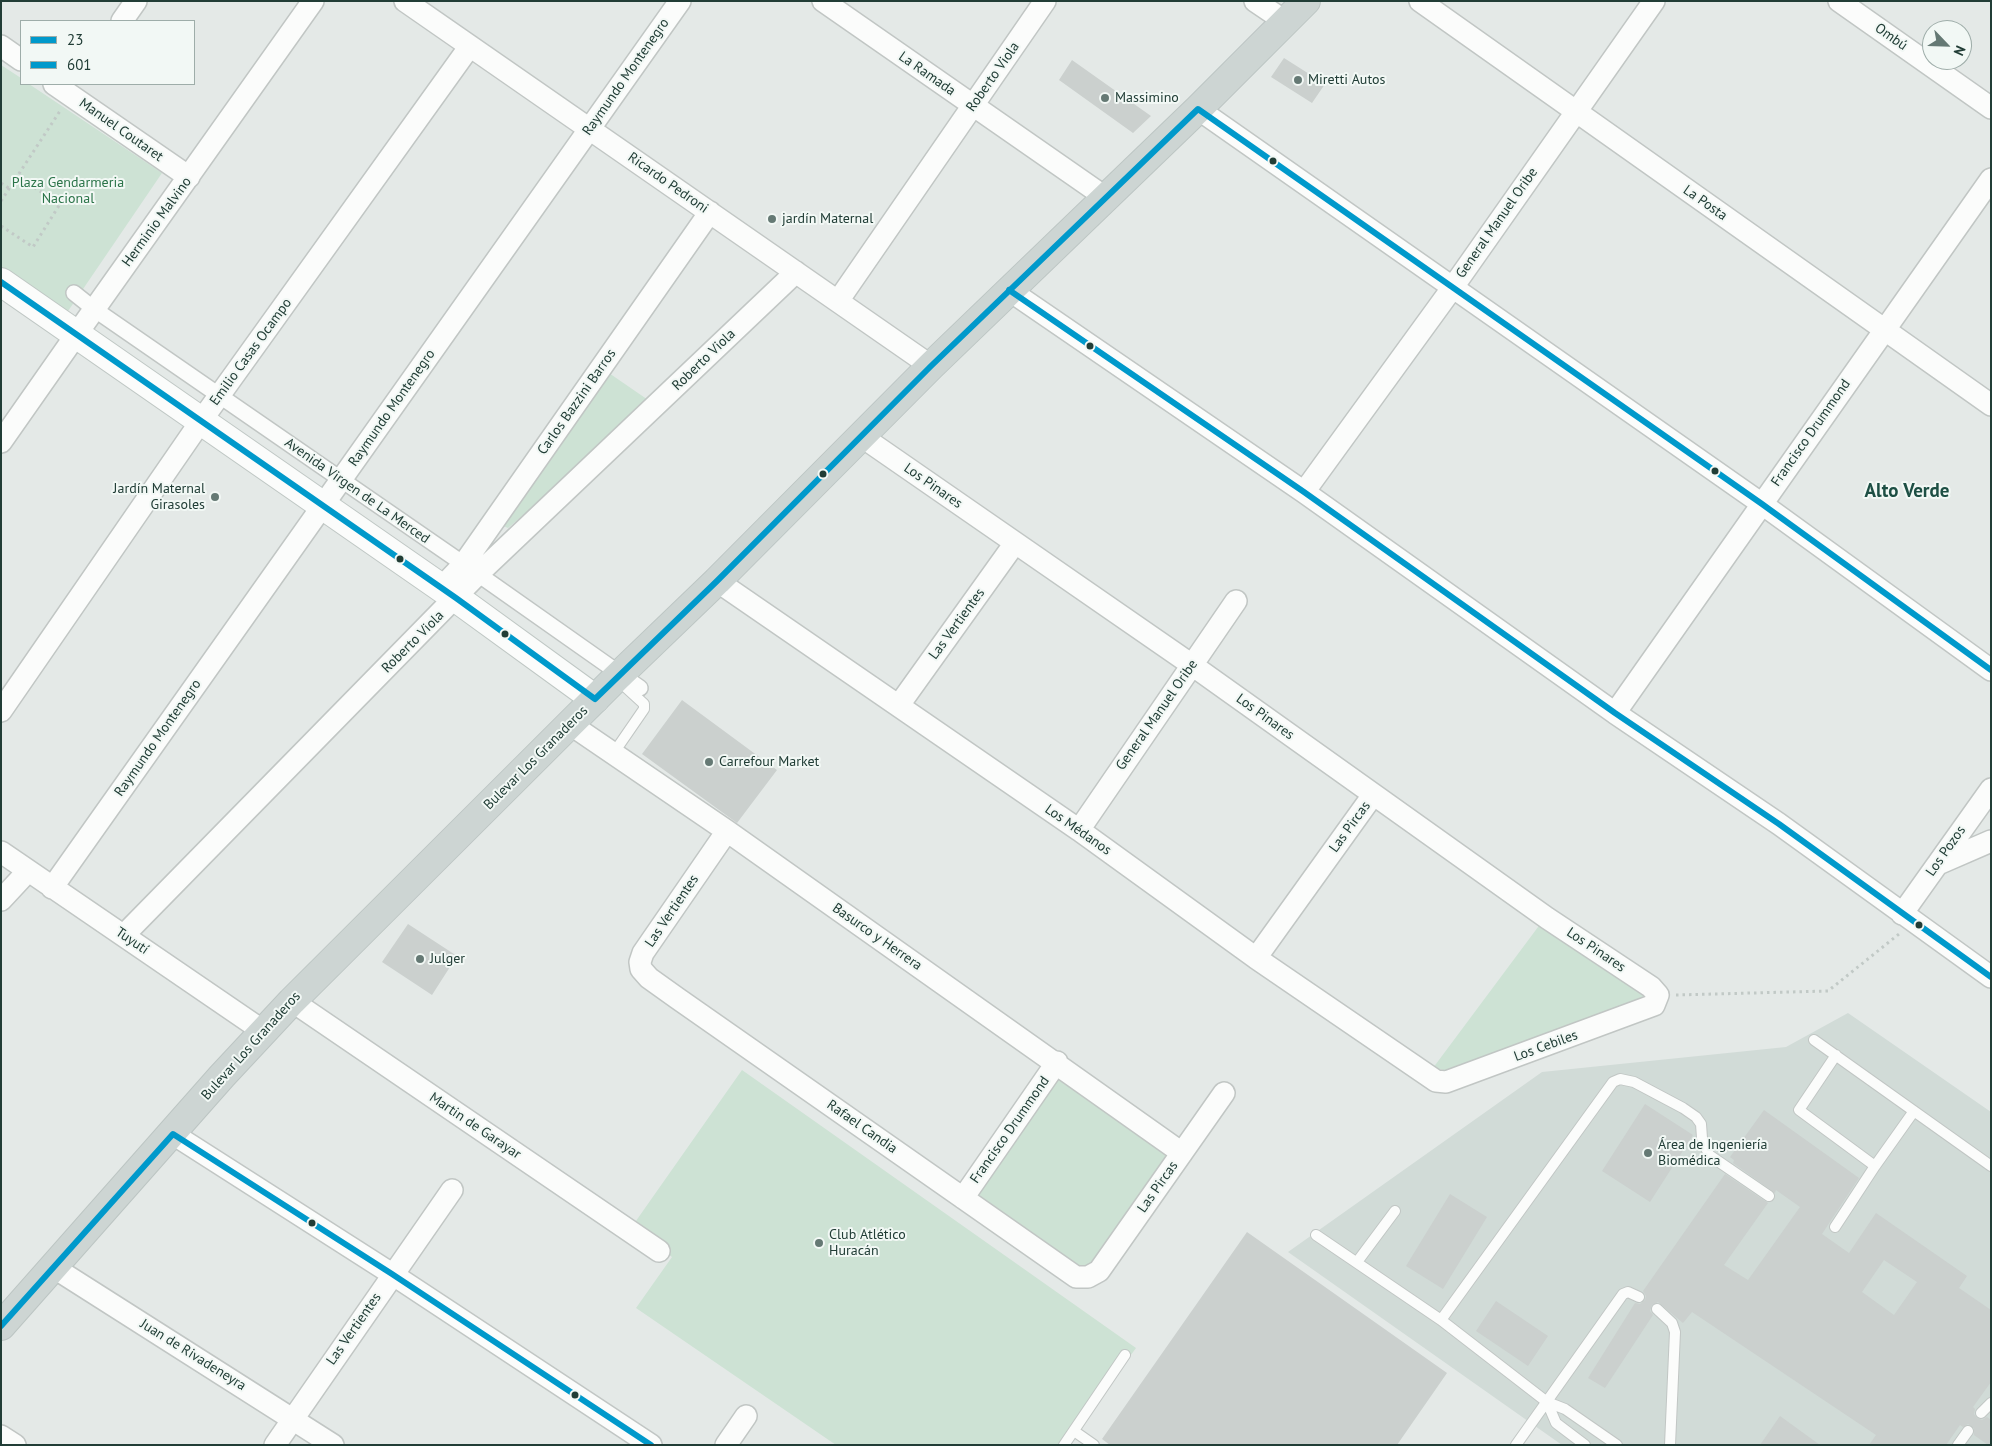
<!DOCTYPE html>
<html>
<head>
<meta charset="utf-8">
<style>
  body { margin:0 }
  #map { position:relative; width:1992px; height:1446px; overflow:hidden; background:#e4e9e7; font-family:"PT Sans",sans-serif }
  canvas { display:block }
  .frame { position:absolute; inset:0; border:2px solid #213d36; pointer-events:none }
  .legend { position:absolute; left:20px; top:20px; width:175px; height:65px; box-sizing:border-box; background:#f2f8f5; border:1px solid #9eada9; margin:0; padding:6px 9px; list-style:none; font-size:15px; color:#213d36 }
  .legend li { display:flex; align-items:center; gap:10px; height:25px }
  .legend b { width:25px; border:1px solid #9eada9 }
  .north { position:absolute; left:1922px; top:20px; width:50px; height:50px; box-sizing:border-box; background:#f2f8f5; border:1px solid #9eada9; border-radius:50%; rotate:114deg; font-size:14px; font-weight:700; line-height:20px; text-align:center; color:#213d36 }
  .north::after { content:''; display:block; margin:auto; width:18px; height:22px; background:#657974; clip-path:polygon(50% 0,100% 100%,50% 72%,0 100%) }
</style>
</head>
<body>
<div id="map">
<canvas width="1992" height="1446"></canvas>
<div class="frame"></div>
<ul class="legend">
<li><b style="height:6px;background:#0099cb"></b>23</li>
<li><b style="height:6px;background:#0099cb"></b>601</li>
</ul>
<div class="north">N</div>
</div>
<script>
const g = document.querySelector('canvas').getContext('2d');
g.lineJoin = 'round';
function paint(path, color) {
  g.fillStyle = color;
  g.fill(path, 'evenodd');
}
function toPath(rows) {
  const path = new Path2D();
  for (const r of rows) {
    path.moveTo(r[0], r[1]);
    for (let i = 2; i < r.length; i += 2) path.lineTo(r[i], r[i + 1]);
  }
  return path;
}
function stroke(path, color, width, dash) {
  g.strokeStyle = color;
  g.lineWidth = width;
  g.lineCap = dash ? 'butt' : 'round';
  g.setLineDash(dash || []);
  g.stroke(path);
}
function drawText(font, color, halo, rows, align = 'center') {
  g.font = font + ' "PT Sans",sans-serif';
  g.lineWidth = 4;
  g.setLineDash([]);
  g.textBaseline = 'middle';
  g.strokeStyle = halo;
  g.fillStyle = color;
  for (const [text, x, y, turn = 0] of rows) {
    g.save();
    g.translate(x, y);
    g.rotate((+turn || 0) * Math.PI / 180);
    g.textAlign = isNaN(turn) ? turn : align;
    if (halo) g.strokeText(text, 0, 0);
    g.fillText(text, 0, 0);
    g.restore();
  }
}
paint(toPath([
  [1848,1013,1991,1112,1991,1445,1562,1445,1288,1252,1542,1072,1786,1047]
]), '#d1dbd7');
paint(toPath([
  [1,65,21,78,21,84,29,84,162,173,64,317,1,274],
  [606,371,654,404,508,528,501,525],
  [1541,923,1643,992,1644,1001,1449,1071,1433,1068],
  [1057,1062,1183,1151,1088,1277,963,1198],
  [742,1070,1136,1348,1065,1445,836,1445,636,1308,672,1257,631,1228]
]), '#cde2d4');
paint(toPath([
  [1284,58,1325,84,1312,103,1271,77],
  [1072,60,1151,116,1133,133,1059,80],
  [682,700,777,770,737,823,642,754],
  [408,924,457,956,432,995,382,962],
  [1645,1104,1693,1135,1650,1202,1602,1171],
  [1764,1110,1859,1178,1822,1234,1849,1253,1876,1213,1967,1276,1959,1288,1991,1310,1991,1382,1973,1407,1975,1409,1974,1414,1977,1418,1982,1420,1987,1417,1991,1420,1991,1445,1988,1445,1974,1435,1974,1428,1968,1424,1963,1427,1960,1425,1946,1445,1869,1445,1876,1435,1692,1312,1683,1323,1658,1302,1652,1305,1650,1311,1653,1315,1605,1388,1588,1378,1635,1303,1640,1304,1645,1300,1646,1296,1643,1291,1725,1174,1768,1203,1724,1265,1748,1280,1800,1207,1776,1190,1775,1193,1733,1163,1734,1160,1730,1157],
  [1884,1260,1917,1282,1894,1315,1862,1292],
  [1450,1194,1487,1217,1443,1289,1406,1266],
  [1247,1232,1447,1373,1397,1445,1110,1445,1102,1439],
  [1496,1301,1548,1336,1528,1366,1476,1331],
  [1780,1416,1820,1445,1760,1445]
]), '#cbd0ce');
const service = toPath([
  [613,754,644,709,644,704,620,682],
  [1814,1040,1991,1166],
  [1836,1055,1799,1110,1875,1166,1914,1111],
  [1835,1227,1875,1166],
  [1316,1235,1441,1320],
  [1357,1262,1395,1211],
  [1657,1309,1672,1323,1675,1332,1670,1445],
  [1547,1402,1556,1423,1585,1445],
  [1981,1413,1991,1403],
  [1074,1431,1094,1445],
  [1064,1445,1125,1355],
  [1516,1445,1623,1294,1628,1292,1639,1297],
  [1617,1445,1565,1409,1547,1402,1441,1320,1613,1082,1620,1079,1634,1082,1683,1108,1696,1117,1701,1124,1702,1138,1709,1155,1769,1196],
  [1958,1445,1968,1431]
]);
const pedestrian = toPath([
  [74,293,94,309,478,574,640,688]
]);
const minor = toPath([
  [405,1,931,366],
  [823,1,1105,197],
  [1255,1,1286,22],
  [1420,1,1991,405],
  [1839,1,1991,108],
  [122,21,136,1],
  [1,46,21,60],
  [54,84,189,177],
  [1198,109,1762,504,1991,670],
  [1009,290,1304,492,1615,713,1779,824,1991,977],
  [838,301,1045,1],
  [1,442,76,335,313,1],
  [1304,492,1453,287,1654,1],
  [717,581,1079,830,1256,958,1436,1081,1446,1082,1654,1005,1658,995,1651,987,1547,918,1192,665,861,436],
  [441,588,463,565,710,212],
  [899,705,1015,543],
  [1,711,201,421,470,46],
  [1615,713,1991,179],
  [570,724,727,831,1182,1153],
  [1079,830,1236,601],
  [727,831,643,953,640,962,641,969,649,978,677,998,1076,1277,1088,1277,1099,1271,1224,1093],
  [1,852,263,1031],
  [1938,864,1991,841],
  [52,888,680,1],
  [1,900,28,871],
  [1902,914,1991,789],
  [124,935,478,574,796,272],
  [1256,958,1373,795],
  [292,1001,659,1251],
  [173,1134,392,1274,651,1445],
  [963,1198,1057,1062],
  [53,1267,333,1445],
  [1,1436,15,1445],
  [275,1445,452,1190],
  [726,1445,746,1416]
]);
const secondary = toPath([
  [1,282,456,598,595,699]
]);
const primary = toPath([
  [1,1326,222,1076,292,1001,616,678,717,581,931,366,1198,109,1306,1]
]);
stroke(service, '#c1c6c4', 12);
stroke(pedestrian, '#c1c6c4', 18);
stroke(minor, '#c1c6c4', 24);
stroke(secondary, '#bfc7c4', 30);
stroke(primary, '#bcc5c3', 30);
stroke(toPath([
  [1,183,10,189],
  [1,201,60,111],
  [1,226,33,247,60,204,18,177],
  [1676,995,1828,991,1899,934]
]), '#c1c9c6', 3, [2.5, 4]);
stroke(service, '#fbfcfb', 10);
stroke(pedestrian, '#fbfcfb', 15);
stroke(minor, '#fbfcfb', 21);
stroke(secondary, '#fbfcfb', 28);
stroke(primary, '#cdd5d3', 28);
stroke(toPath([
  [1,282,456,598,595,699],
  [1009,290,1304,492,1615,713,1779,824,1991,977],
  [595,699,717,581,931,366,1198,109,1762,504,1991,670]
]), '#0099cb', 6);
stroke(toPath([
  [1,1326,173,1134,392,1274,651,1445]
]), '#0099cb', 6);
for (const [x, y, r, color] of [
  [1298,80,5,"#657974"],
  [1105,98,5,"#657974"],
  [1273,161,4.5,"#213d36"],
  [772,219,5,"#657974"],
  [1090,346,4.5,"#213d36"],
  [1715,471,4.5,"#213d36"],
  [823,474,4.5,"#213d36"],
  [215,497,5,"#657974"],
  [400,559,4.5,"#213d36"],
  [505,634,4.5,"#213d36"],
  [709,762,5,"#657974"],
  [1919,925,4.5,"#213d36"],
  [420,959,5,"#657974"],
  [1648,1153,5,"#657974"],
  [312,1223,4.5,"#213d36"],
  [819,1243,5,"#657974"],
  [575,1395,4.5,"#213d36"]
]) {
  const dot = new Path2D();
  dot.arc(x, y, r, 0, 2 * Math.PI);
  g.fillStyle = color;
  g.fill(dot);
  stroke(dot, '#f2f8f5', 2);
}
drawText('14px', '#213d36', '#f2f8f5', [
  ["Ombú",1891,37,35],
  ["La Ramada",927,74,35],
  ["Raymundo Montenegro",626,77,-55],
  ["Roberto Viola",993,77,-55],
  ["Manuel Coutaret",121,130,35],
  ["Ricardo Pedroni",668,183,35],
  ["La Posta",1705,203,35],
  ["Herminio Malvino",157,222,-54],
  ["General Manuel Oribe",1497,223,-55],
  ["Emilio Casas Ocampo",251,352,-54],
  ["Roberto Viola",704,360,-44],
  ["Carlos Bazzini Barros",577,402,-55],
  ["Raymundo Montenegro",392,408,-55],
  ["Francisco Drummond",1811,433,-55],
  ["Los Pinares",933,486,35],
  ["Avenida Virgen de La Merced",357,491,35],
  ["Las Vertientes",957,624,-54],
  ["Roberto Viola",413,642,-45],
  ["General Manuel Oribe",1157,715,-55],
  ["Los Pinares",1265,717,36],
  ["Raymundo Montenegro",158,738,-55],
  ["Bulevar Los Granaderos",536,758,-45],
  ["Las Pircas",1350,827,-54],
  ["Los Médanos",1078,830,35],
  ["Los Pozos",1946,851,-55],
  ["Las Vertientes",672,911,-56],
  ["Basurco y Herrera",877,937,35],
  ["Tuyutí",132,941,34],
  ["Los Pinares",1596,950,34],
  ["Bulevar Los Granaderos",251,1046,-48],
  ["Los Cebiles",1546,1046,-20],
  ["Martin de Garayar",475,1126,34],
  ["Rafael Candia",862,1127,35],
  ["Francisco Drummond",1010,1130,-55],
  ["Las Pircas",1158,1187,-55],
  ["Las Vertientes",354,1329,-55],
  ["Juan de Rivadeneyra",193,1355,32]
]);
drawText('14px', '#213d36', '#f2f8f5', [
  ["Miretti Autos",1308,80],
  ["Massimino",1115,98],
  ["jardín Maternal",782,219],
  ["Jardín Maternal",205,489,"right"],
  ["Girasoles",205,505,"right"],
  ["Carrefour Market",719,762],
  ["Julger",430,959],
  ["Área de Ingeniería",1658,1145],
  ["Biomédica",1658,1161],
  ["Club Atlético",829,1235],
  ["Huracán",829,1251]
], 'left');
drawText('14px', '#2b7449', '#f2f8f5', [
  ["Plaza Gendarmeria",68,183],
  ["Nacional",68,199]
]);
drawText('bold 19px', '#1d4f44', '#f2f8f5', [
  ["Alto Verde",1907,492]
]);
</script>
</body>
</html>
